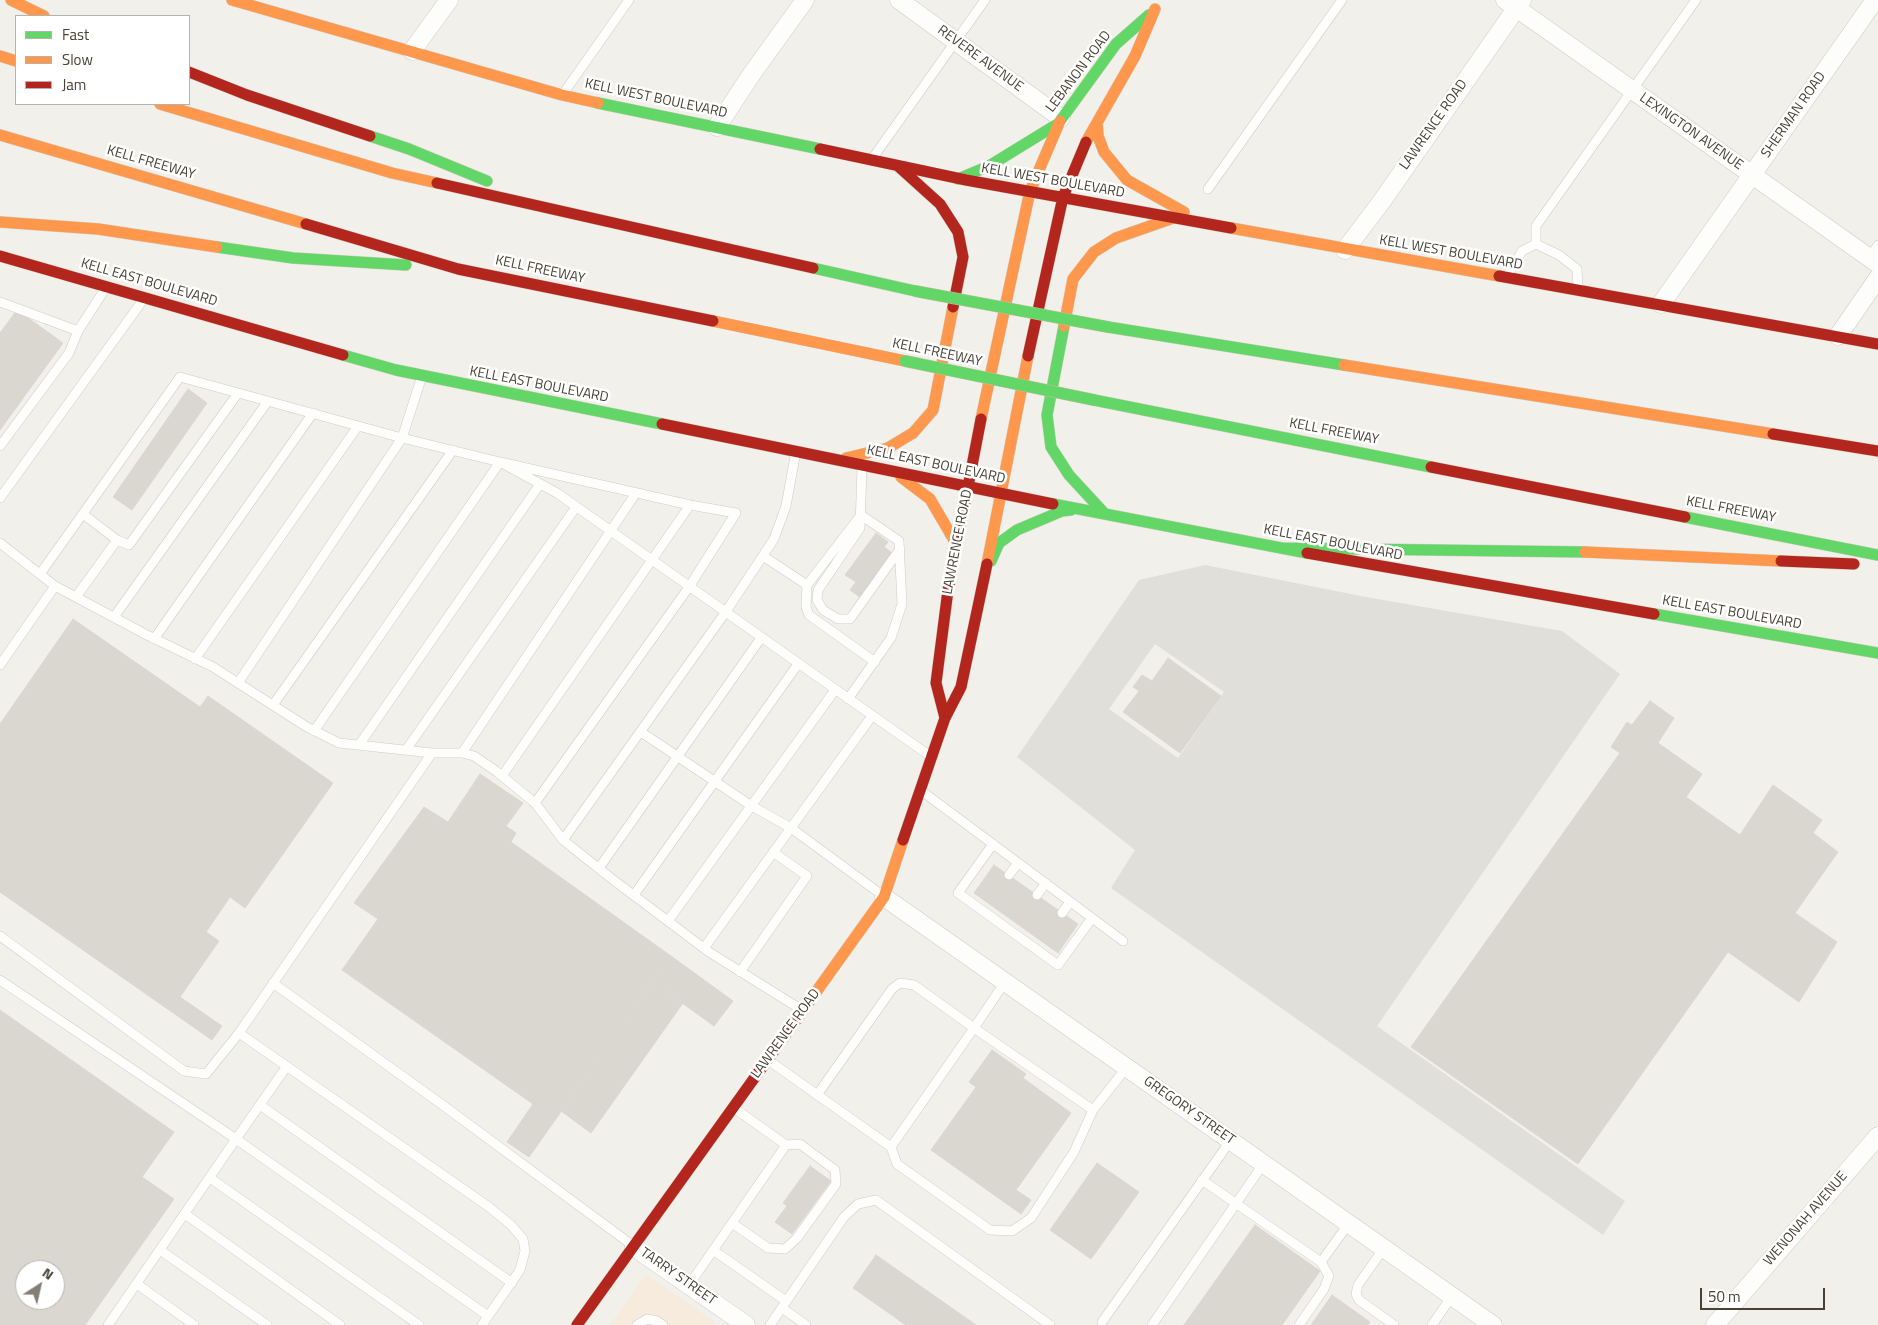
<!DOCTYPE html>
<html>
<head>
<meta charset="utf-8">
<style>
  body { margin:0 }
  #map { position:relative; width:1878px; height:1325px; overflow:hidden; background:#f2f0ea; font-family:"Titillium Web",sans-serif }
  canvas { display:block }
  .legend { position:absolute; left:15px; top:15px; width:175px; height:90px; box-sizing:border-box; background:#fff; border:1px solid #b6b3ae; margin:0; padding:6px 9px; list-style:none; font-size:15px; color:#494135 }
  .legend li { display:flex; align-items:center; gap:10px; height:25px }
  .legend b { width:25px; border:1px solid #b6b3ae }
  .north { position:absolute; left:15px; top:1260px; width:50px; height:50px; box-sizing:border-box; background:#fff; border:1px solid #b6b3ae; border-radius:50%; rotate:35deg; font-size:14px; font-weight:700; line-height:20px; text-align:center; color:#494135 }
  .north::after { content:''; display:block; margin:auto; width:18px; height:22px; background:#847e74; clip-path:polygon(50% 0,100% 100%,50% 72%,0 100%) }
  .scale { position:absolute; left:1700px; top:1288px; width:125px; height:22px; box-sizing:border-box; border:2px solid #494135; border-top:0; padding-left:6px; font-size:15px; line-height:18px; white-space:nowrap; color:#494135; -webkit-text-stroke:4px #fff; paint-order:stroke }
</style>
</head>
<body>
<div id="map">
<canvas width="1878" height="1325"></canvas>
<ul class="legend">
<li><b style="height:6px;background:#63d668"></b>Fast</li>
<li><b style="height:6px;background:#ff974d"></b>Slow</li>
<li><b style="height:6px;background:#b3261e"></b>Jam</li>
</ul>
<div class="north">N</div>
<div class="scale">50 m</div>
</div>
<script>
const g = document.querySelector('canvas').getContext('2d');
g.lineJoin = 'round';
function paint(path, color) {
  g.fillStyle = color;
  g.fill(path, 'evenodd');
}
function toPath(rows) {
  const path = new Path2D();
  for (const r of rows) {
    path.moveTo(r[0], r[1]);
    for (let i = 2; i < r.length; i += 2) path.lineTo(r[i], r[i + 1]);
  }
  return path;
}
function stroke(path, color, width, dash) {
  g.strokeStyle = color;
  g.lineWidth = width;
  g.lineCap = dash ? 'butt' : 'round';
  g.setLineDash(dash || []);
  g.stroke(path);
}
function drawText(font, color, halo, rows, align = 'center') {
  g.font = font + ' "Titillium Web",sans-serif';
  g.lineWidth = 5;
  g.setLineDash([]);
  g.textBaseline = 'middle';
  g.strokeStyle = halo;
  g.fillStyle = color;
  for (const [text, x, y, turn = 0] of rows) {
    g.save();
    g.translate(x, y);
    g.rotate((+turn || 0) * Math.PI / 180);
    g.textAlign = isNaN(turn) ? turn : align;
    if (halo) g.strokeText(text, 0, 0);
    g.fillText(text, 0, 0);
    g.restore();
  }
}
paint(toPath([
  [646,1274,719,1325,610,1325]
]), '#f6ebdc');
paint(toPath([
  [1205,565,1366,597,1562,631,1620,674,1377,1026,1625,1201,1603,1235,1111,888,1135,850,1017,757,1139,580],
  [1155,644,1224,692,1178,758,1109,709]
]), '#e1dfda');
const building = toPath([
  [17,310,63,343,0,430,0,333,17,310],
  [188,389,207,403,132,510,113,497,188,389],
  [876,533,888,542,884,547,892,553,864,600,850,590,856,582,845,575,876,533],
  [73,619,200,707,208,696,333,783,245,908,230,897,206,932,219,941,180,997,222,1026,212,1040,0,892,0,724,73,619],
  [1168,658,1221,696,1180,753,1123,712,1139,691,1133,687,1142,675,1152,681,1168,658],
  [1650,701,1674,718,1658,743,1702,774,1686,797,1740,835,1773,785,1822,820,1813,833,1838,852,1795,913,1837,942,1799,1002,1728,952,1578,1164,1411,1047,1620,753,1611,747,1627,722,1632,725,1650,701],
  [480,774,523,803,506,826,516,833,511,842,671,956,529,1157,507,1142,533,1104,342,970,378,919,354,903,424,807,448,822,480,774],
  [994,865,1078,924,1058,953,974,893,994,865],
  [671,956,733,1001,714,1026,653,982,671,956],
  [653,982,683,1003,591,1133,561,1111,653,982],
  [0,1010,174,1132,142,1177,174,1199,85,1325,0,1325,0,1010],
  [25,1270,55,1270,55,1300,25,1300,25,1270],
  [992,1050,1026,1074,1023,1078,1071,1113,1016,1190,1031,1200,1021,1214,931,1150,976,1087,969,1082,992,1050],
  [1097,1163,1139,1192,1091,1259,1050,1230,1097,1163],
  [810,1166,831,1181,792,1234,775,1222,787,1206,783,1203,810,1166],
  [1255,1225,1320,1271,1282,1325,1184,1325,1255,1225],
  [876,1255,976,1325,906,1325,853,1288,876,1255],
  [1332,1295,1370,1322,1368,1325,1311,1325,1332,1295]
]);
paint(building, '#dad7d1');
stroke(building, '#dbd7d0', 1);
const lane = toPath([
  [563,94,629,0],
  [872,159,985,0],
  [1208,189,1342,0],
  [1536,244,1536,226,1696,0],
  [1869,258,1878,245],
  [1508,274,1522,251,1536,244,1559,255,1577,269,1578,287],
  [0,302,78,331,105,289],
  [0,446,69,353,78,331],
  [862,467,860,528,818,590,817,600,823,610,838,619,850,619,900,549],
  [0,498,143,300],
  [83,514,117,540,129,545,238,393],
  [861,515,807,585,806,607,809,615,875,662],
  [0,543,55,586,0,665],
  [763,556,807,585],
  [40,574,180,377,402,438,500,462,557,493,930,756],
  [55,586,147,635,213,667,307,727,339,743,432,753],
  [76,597,117,540],
  [114,617,268,401],
  [154,639,313,413],
  [195,659,358,426],
  [238,683,402,438,422,376],
  [848,699,891,638,902,604,899,541,861,515],
  [273,705,453,450],
  [314,731,500,462,690,505,736,513,689,587,535,803],
  [641,732,750,805,791,828,882,895],
  [359,745,540,484],
  [406,750,576,507],
  [462,753,636,493],
  [502,776,690,505],
  [923,792,1123,941],
  [563,840,725,613,774,539,786,506,796,451],
  [993,844,958,893,1058,965,1092,918],
  [599,868,761,638],
  [1009,875,1018,863],
  [634,895,798,664],
  [1037,895,1046,883],
  [1062,913,1070,902],
  [668,921,835,690],
  [0,936,184,1071,206,1074,239,1033,432,753,462,753,474,756,496,771,535,803,563,840,612,879,709,952,802,1010],
  [704,948,872,716],
  [740,972,807,876,773,852],
  [0,980,236,1139,108,1325],
  [1005,982,974,1028,1093,1110],
  [273,983,444,1106,632,1245],
  [239,1033,489,1207,511,1225,523,1239,525,1251,520,1270,482,1325],
  [768,1060,891,1147,897,1164,990,1230,1012,1231,1031,1218,1074,1152,1093,1110,1127,1067],
  [287,1066,236,1139,488,1316],
  [817,1095,892,989,900,983,914,985,974,1028,891,1147],
  [260,1105,512,1283],
  [210,1178,419,1325],
  [1202,1180,1321,1262,1349,1223],
  [185,1214,340,1325],
  [732,1223,768,1248,785,1249,797,1238,836,1184,835,1170,800,1144,786,1145],
  [1384,1248,1358,1285,1356,1294,1359,1300,1394,1325],
  [160,1250,267,1325],
  [713,1250,786,1301],
  [137,1284,194,1325],
  [689,1285,786,1145,734,1108],
  [782,1308,806,1325],
  [1102,1322,1231,1140],
  [637,1325,647,1319,657,1321,663,1325],
  [770,1325,844,1217,858,1204,876,1200,1050,1325],
  [1152,1325,1264,1163],
  [1299,1325,1324,1289,1329,1276,1321,1262],
  [1432,1325,1452,1296]
]);
const street = toPath([
  [899,0,1061,118],
  [1505,0,1878,264],
  [412,51,449,0],
  [717,127,751,75,805,0],
  [1345,250,1382,201,1522,0],
  [1661,304,1875,0],
  [1838,336,1878,278],
  [884,897,1493,1325],
  [634,1247,746,1325],
  [1715,1325,1878,1136]
]);
const fast = toPath([
  [598,103,820,149],
  [1060,121,1116,44,1149,15],
  [370,136,409,149,487,181],
  [958,179,989,166,1059,123],
  [217,247,293,258,406,265],
  [813,268,915,291],
  [1064,326,1047,415,1051,447,1069,475,1105,514],
  [1108,327,1344,365],
  [343,355,396,370,662,424],
  [1094,400,1431,467],
  [1053,504,1307,553],
  [1685,517,1878,555],
  [1281,548,1585,552],
  [991,561,999,543,1017,530,1062,511,1071,510],
  [1654,614,1878,653]
]);
const slow = toPath([
  [11,0,44,16],
  [232,0,562,95,598,103],
  [0,56,16,61],
  [160,104,392,173,437,183],
  [1097,123,1098,136,1104,152,1127,180,1184,212],
  [0,135,306,224],
  [1086,142,1135,56,1155,9],
  [0,222,98,229,217,247],
  [1231,228,1499,276],
  [713,321,905,361],
  [1064,326,1073,279,1094,252,1116,238,1173,218],
  [1344,365,1773,434],
  [981,419,1030,191,1060,121],
  [846,458,888,448,913,433,933,410,953,307],
  [901,477,930,499,957,545],
  [1585,552,1781,561],
  [987,564,1028,356],
  [796,1020,884,897,903,840]
]);
const jam = toPath([
  [189,72,247,95,370,136],
  [820,149,966,180,1231,228],
  [899,167,940,204,958,232,963,257,953,307],
  [437,183,813,268],
  [306,224,458,269,713,321],
  [0,256,343,355],
  [1499,276,1878,344],
  [1028,356,1063,197,1086,142],
  [662,424,1053,504],
  [1773,434,1878,451],
  [1431,467,1685,517],
  [1307,553,1654,614],
  [1781,561,1854,564],
  [945,718,936,683,948,590,981,419],
  [903,840,945,718,961,687,987,564],
  [577,1325,796,1020]
]);
stroke(lane, '#cfccc6', 10);
stroke(street, '#cfccc6', 19);
stroke(fast, '#d2cdc0', 12);
stroke(slow, '#d2cdc0', 12);
stroke(jam, '#d2cdc0', 12);
stroke(lane, '#fdfdfc', 9);
stroke(street, '#fdfdfc', 18);
stroke(fast, '#63d668', 11);
stroke(slow, '#ff974d', 11);
stroke(jam, '#b3261e', 11);
const fastBridge = toPath([
  [915,291,1108,327],
  [905,361,1094,400]
]);
stroke(fastBridge, '#ccbda3', 12, []);
stroke(fastBridge, '#63d668', 11);
drawText('14px', '#494135', '#fff', [
  ["REVERE AVENUE",980,59,36],
  ["LEBANON ROAD",1079,72,-53],
  ["KELL WEST BOULEVARD",656,99,12],
  ["SHERMAN ROAD",1794,115,-55],
  ["LAWRENCE ROAD",1434,125,-55],
  ["LEXINGTON AVENUE",1691,132,35],
  ["KELL FREEWAY",151,163,16],
  ["KELL WEST BOULEVARD",1053,181,10],
  ["KELL WEST BOULEVARD",1451,253,10],
  ["KELL FREEWAY",540,270,12],
  ["KELL EAST BOULEVARD",149,283,16],
  ["KELL FREEWAY",937,353,12],
  ["KELL EAST BOULEVARD",539,385,11],
  ["KELL FREEWAY",1334,432,11],
  ["KELL EAST BOULEVARD",936,465,12],
  ["KELL FREEWAY",1731,510,11],
  ["LAWRENCE ROAD",958,542,-79],
  ["KELL EAST BOULEVARD",1333,543,11],
  ["KELL EAST BOULEVARD",1732,613,10],
  ["LAWRENCE ROAD",786,1034,-54],
  ["GREGORY STREET",1189,1111,35],
  ["WENONAH AVENUE",1806,1219,-49],
  ["TARRY STREET",678,1277,35]
]);
</script>
</body>
</html>
